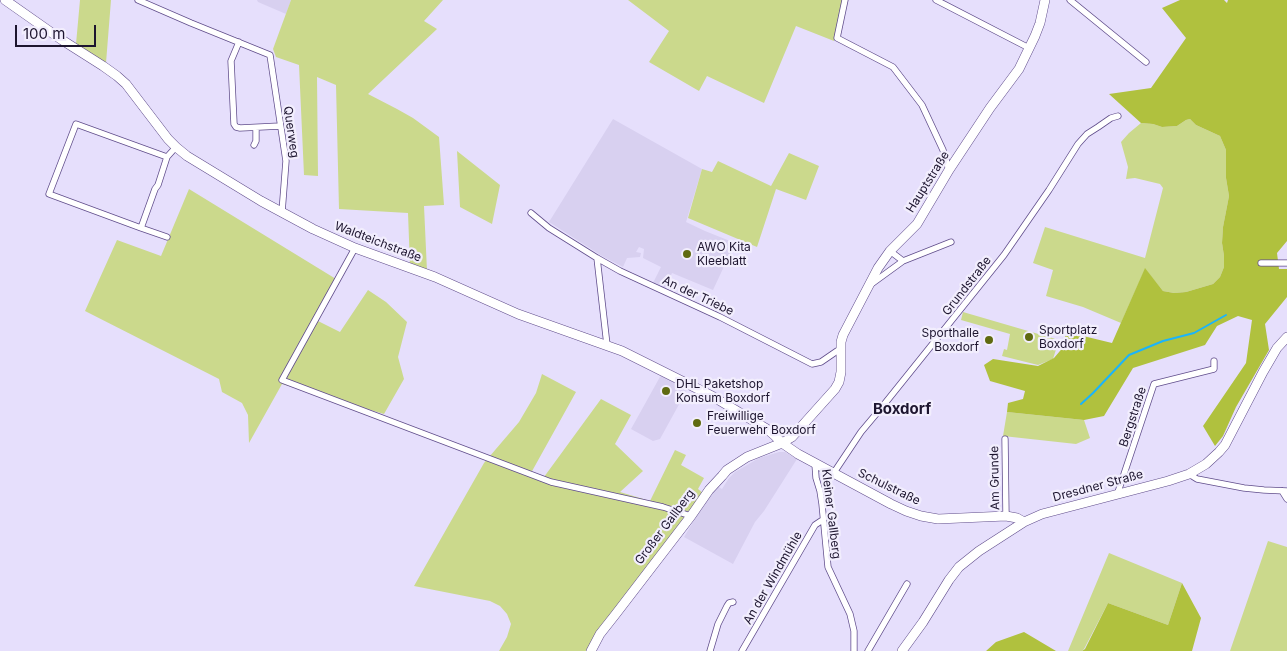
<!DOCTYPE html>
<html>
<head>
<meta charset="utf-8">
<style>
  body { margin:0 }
  #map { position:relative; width:1287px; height:651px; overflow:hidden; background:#e6dffc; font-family:Inter,sans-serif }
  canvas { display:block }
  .scale { position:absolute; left:15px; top:25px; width:81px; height:22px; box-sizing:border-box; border:2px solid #1d152f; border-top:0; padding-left:6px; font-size:15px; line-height:18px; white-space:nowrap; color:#1d152f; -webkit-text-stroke:4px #f2eefd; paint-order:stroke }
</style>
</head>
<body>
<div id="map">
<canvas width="1287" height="651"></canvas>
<div class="scale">100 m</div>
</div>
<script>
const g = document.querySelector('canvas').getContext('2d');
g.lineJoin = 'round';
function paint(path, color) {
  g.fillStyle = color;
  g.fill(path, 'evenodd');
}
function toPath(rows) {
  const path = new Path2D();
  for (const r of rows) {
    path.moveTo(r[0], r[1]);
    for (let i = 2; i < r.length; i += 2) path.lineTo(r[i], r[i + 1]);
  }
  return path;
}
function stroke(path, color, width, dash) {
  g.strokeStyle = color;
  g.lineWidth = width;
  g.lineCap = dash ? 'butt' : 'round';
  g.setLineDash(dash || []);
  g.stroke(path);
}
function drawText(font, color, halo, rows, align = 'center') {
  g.font = font + ' Inter,sans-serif';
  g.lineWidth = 4.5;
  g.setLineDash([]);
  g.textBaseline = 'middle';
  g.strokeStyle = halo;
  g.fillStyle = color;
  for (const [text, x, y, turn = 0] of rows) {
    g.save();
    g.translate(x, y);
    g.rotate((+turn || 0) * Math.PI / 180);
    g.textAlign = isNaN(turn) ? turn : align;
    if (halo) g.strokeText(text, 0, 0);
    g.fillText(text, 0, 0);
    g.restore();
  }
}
paint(toPath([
  [257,0,291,0,286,14,258,2],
  [613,119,702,169,686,222,705,231,735,243,713,290,672,273,665,289,653,283,661,267,643,258,644,249,639,247,636,252,641,253,640,257,627,258,623,267,602,256,549,222],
  [661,375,688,388,660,439,653,441,631,429],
  [779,452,785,452,797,459,764,511,755,522,733,564,684,537,698,514,717,486,722,489,729,478,735,472,759,458]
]), '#d8d0f0');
paint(toPath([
  [80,0,111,0,106,63,76,44],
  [291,0,443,0,424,21,437,29,368,94,397,109,413,118,439,137,444,205,424,206,427,271,410,266,408,213,339,209,336,85,317,77,318,176,304,175,299,65,276,57,273,49],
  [628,0,843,0,834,41,796,26,764,103,707,76,699,91,649,62,669,31],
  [1190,119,1196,125,1220,136,1226,150,1226,178,1229,196,1223,227,1222,243,1224,256,1224,267,1220,277,1213,284,1186,292,1174,293,1163,291,1145,269,1121,323,1083,307,1046,296,1053,270,1033,263,1045,227,1145,258,1163,188,1160,184,1135,178,1126,179,1128,167,1121,142,1129,133,1141,123,1153,124,1162,127,1177,126,1186,120],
  [457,151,500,185,492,224,460,207],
  [789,153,819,166,806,200,776,189,757,247,688,218,702,169,712,172,718,161,771,186],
  [189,189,336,279,318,321,340,332,368,290,386,302,407,322,398,357,404,379,384,414,282,384,249,443,248,415,242,403,222,392,219,379,85,311,117,240,161,256],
  [963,312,1059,340,1053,359,1038,365,1002,356,1004,349,1007,350,1010,334,961,320],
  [542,374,576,392,531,473,544,477,601,399,631,415,615,444,643,471,620,492,650,501,675,450,686,455,681,465,704,478,698,489,703,493,690,512,656,503,687,516,587,651,499,651,507,637,511,624,507,614,500,606,490,601,414,586,484,463,519,422,536,393],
  [1007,412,1084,420,1090,438,1076,444,1003,436],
  [1268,541,1287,547,1287,651,1230,651],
  [1109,553,1182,583,1168,625,1108,603,1084,649,1082,651,1068,651]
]), '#cbd98c');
paint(toPath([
  [1180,0,1224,0,1227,3,1228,0,1287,0,1287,241,1277,253,1279,269,1287,269,1287,297,1265,324,1269,350,1236,407,1223,436,1215,446,1203,426,1246,363,1252,320,1238,316,1217,326,1205,345,1133,368,1104,416,1084,420,1007,412,1008,403,1023,399,1025,391,990,381,984,365,993,359,1038,366,1054,358,1065,345,1065,336,1079,335,1112,343,1145,268,1163,291,1174,293,1186,292,1213,284,1220,277,1224,267,1224,256,1222,243,1223,227,1229,196,1226,178,1226,150,1220,136,1196,125,1190,119,1186,120,1177,126,1162,127,1153,124,1141,123,1109,94,1151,88,1186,38,1162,8],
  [1182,583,1201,618,1192,651,1082,651,1085,649,1108,603,1168,625],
  [1024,632,1056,651,986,651,996,642]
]), '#b0c13e');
stroke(toPath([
  [1081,404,1093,393,1129,355,1163,341,1194,333,1226,315]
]), '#1bb4fa', 2);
const street = toPath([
  [138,0,191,23,270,55,286,161,282,212],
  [845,0,837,38,893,67,922,105,943,150,949,170],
  [936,0,1029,48],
  [1070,0,1146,62],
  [239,42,231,61,234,124,236,127,240,128,280,126],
  [254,145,256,141,256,128],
  [167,157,76,124,49,194,141,228,155,189,158,185,167,157,176,147],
  [531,213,549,228,597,258,620,271,720,317,812,364,821,362,837,351,841,350],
  [141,228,167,237],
  [355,248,282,380,551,482,663,507,691,516],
  [597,258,607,345],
  [903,261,951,242],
  [1261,263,1287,263],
  [870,285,903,261,890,251],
  [1005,439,1006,516],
  [815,464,816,478,820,491,822,504,828,567,850,614,854,631,854,651],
  [833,474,861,432,882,407,1004,255,1049,190,1078,144,1087,134,1098,127,1111,118,1118,116],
  [1189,474,1197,479,1244,488,1264,490,1287,491],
  [1282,491,1287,499],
  [1117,495,1154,384,1214,369,1214,361],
  [710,651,718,624,727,606,729,603,733,602],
  [742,651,815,525,824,519],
  [868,651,907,584]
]);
const secondary = toPath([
  [5,0,62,40,103,66,117,76,126,84,168,139,176,147,187,156,261,201,313,229,355,248,435,277,518,314,622,351,712,396,767,429,774,435,782,443,798,454,891,504,906,511,921,516,938,519,1006,516,1017,518,1024,522],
  [591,651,600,634,615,615,691,516,709,490,722,476,727,470,747,457,782,443,792,437,835,389,839,382,841,372,841,342,843,335,878,268,890,251,917,224,949,170,990,108,1019,69,1035,36,1040,23,1045,0],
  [902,651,923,622,949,580,959,567,979,551,1024,522,1042,514,1168,481,1189,474,1206,464,1219,452,1225,445,1263,372,1277,348,1287,337]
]);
stroke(street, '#604d8b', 7);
stroke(secondary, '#604d8b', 10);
stroke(street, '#fff', 5.5);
stroke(secondary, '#fff', 9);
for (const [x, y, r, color] of [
  [687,254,5,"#5f6a10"],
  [1029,337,5,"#5f6a10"],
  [989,340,5,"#5f6a10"],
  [666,391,5,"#5f6a10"],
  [697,423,5,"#5f6a10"]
]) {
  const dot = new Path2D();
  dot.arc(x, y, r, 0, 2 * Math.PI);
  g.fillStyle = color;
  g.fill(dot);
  stroke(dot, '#f2eefd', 2);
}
drawText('12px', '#1d152f', '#f2eefd', [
  ["Querweg",291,132,82],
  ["Hauptstraße",928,182,-58],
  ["Waldteichstraße",378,242,21],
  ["Grundstraße",967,286,-52],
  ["An der Triebe",698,296,25],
  ["Bergstraße",1133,417,-72],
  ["Am Grunde",995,478,-91],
  ["Dresdner Straße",1098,486,-15],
  ["Schulstraße",889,487,26],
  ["Kleiner Gallberg",831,514,83],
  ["Großer Gallberg",665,527,-53],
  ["An der Windmühle",773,578,-60]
]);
drawText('12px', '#1d152f', '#f2eefd', [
  ["AWO Kita",697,247],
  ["Kleeblatt",697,261],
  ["Sportplatz",1039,330],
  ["Boxdorf",1039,344],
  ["Sporthalle",979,333,"right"],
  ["Boxdorf",979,347,"right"],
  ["DHL Paketshop",676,384],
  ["Konsum Boxdorf",676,398],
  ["Freiwillige",707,416],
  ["Feuerwehr Boxdorf",707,430]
], 'left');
drawText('bold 15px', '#1d152f', '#f2eefd', [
  ["Boxdorf",902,409]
]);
</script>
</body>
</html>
